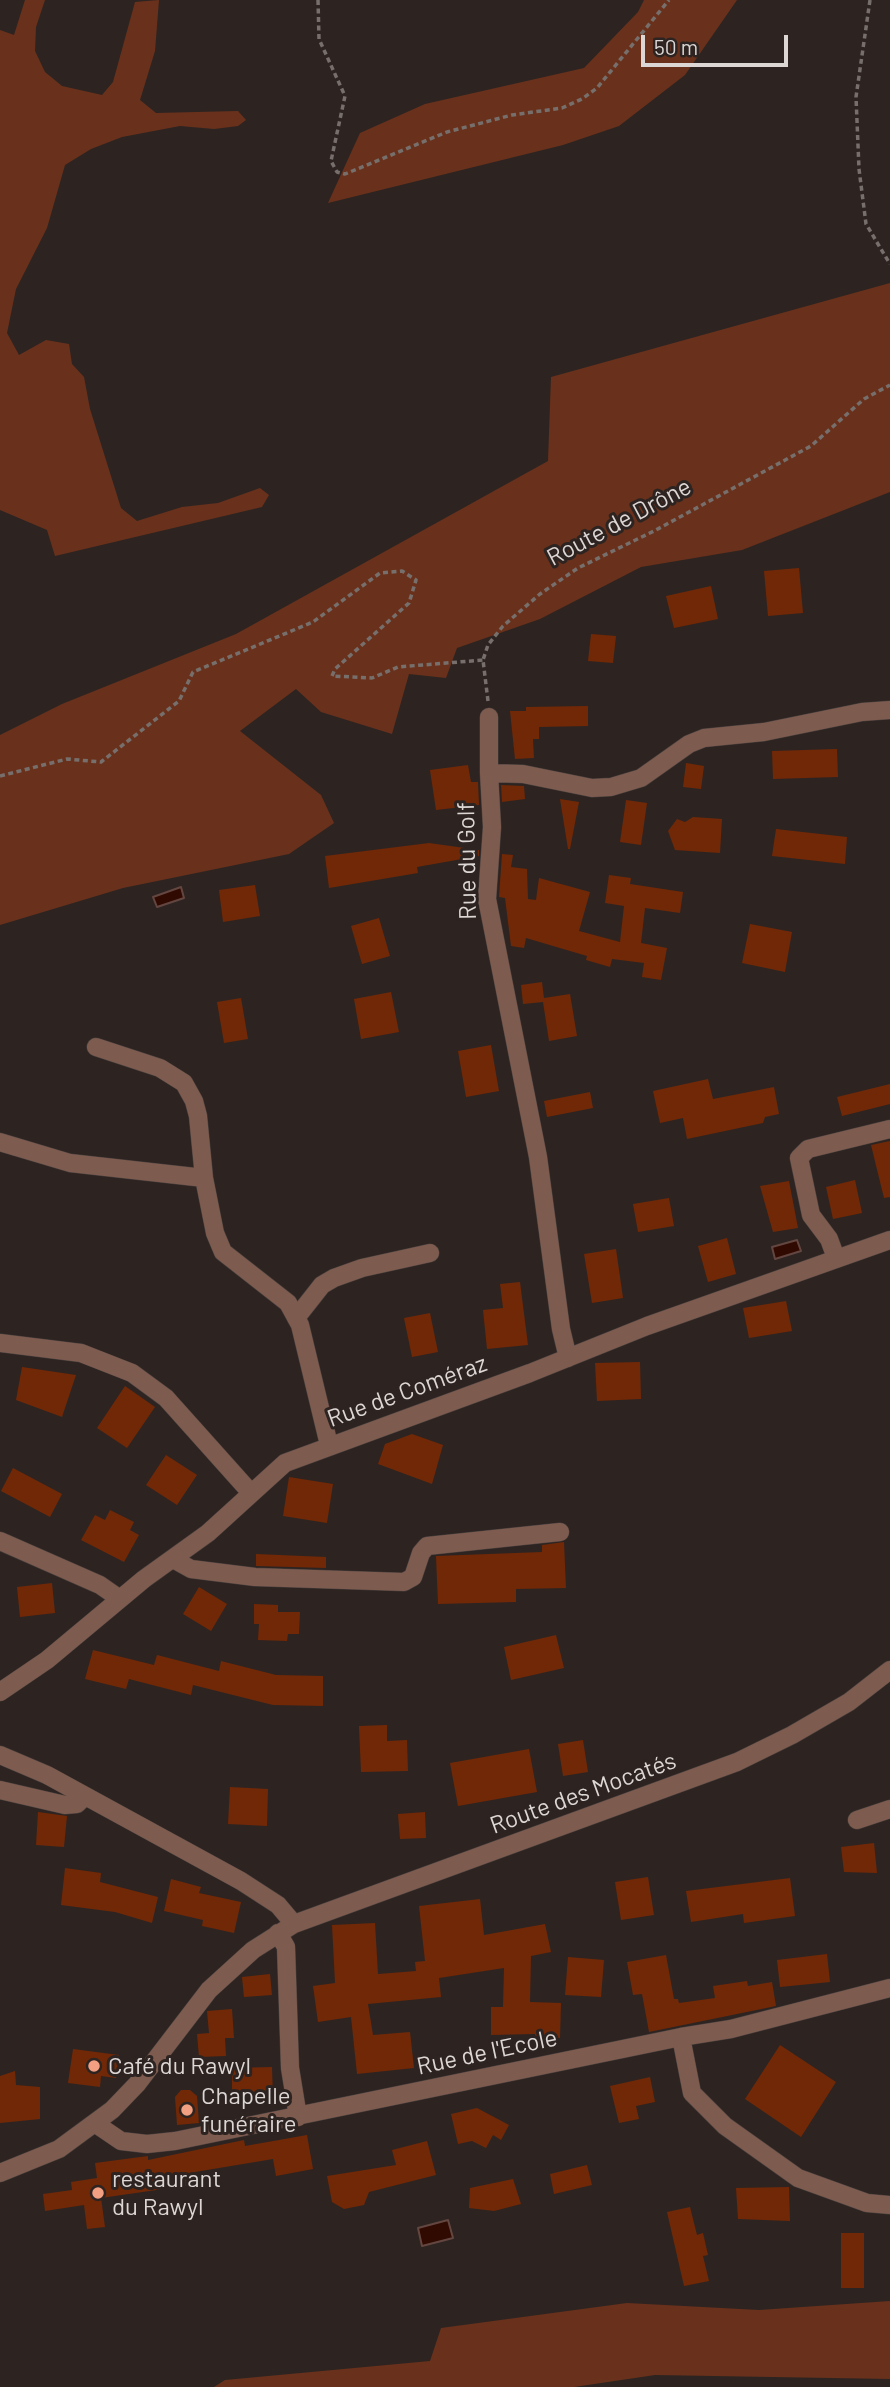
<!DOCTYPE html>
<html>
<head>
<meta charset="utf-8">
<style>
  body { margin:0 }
  #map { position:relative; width:890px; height:2387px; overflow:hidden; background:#2d2421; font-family:Barlow,sans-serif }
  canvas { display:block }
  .scale { position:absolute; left:641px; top:35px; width:147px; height:32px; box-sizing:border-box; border:4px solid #dcd6d4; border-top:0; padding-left:9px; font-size:21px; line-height:24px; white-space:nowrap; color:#dcd6d4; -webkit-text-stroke:5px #2d2421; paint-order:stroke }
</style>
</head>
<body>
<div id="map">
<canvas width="890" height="2387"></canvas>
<div class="scale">50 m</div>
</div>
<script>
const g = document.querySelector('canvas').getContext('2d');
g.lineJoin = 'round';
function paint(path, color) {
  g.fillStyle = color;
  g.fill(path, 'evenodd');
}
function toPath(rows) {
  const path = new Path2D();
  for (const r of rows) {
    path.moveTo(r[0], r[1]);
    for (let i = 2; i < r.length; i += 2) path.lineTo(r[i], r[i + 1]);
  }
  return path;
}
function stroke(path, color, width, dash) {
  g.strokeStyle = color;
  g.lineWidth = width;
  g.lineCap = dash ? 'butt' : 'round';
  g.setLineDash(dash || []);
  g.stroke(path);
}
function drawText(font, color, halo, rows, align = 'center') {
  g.font = font + ' Barlow,sans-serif';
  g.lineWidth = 6;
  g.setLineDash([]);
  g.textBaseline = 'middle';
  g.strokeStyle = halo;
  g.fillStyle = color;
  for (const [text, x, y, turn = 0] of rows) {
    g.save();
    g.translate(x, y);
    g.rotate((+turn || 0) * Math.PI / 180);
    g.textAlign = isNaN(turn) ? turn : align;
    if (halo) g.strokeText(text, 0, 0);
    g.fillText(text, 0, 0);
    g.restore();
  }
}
paint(toPath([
  [25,0,45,0,36,27,35,51,45,72,62,86,102,95,113,82,135,2,159,0,155,51,140,100,156,113,238,111,246,120,238,126,214,129,180,126,122,137,91,149,65,165,47,228,16,289,7,333,19,355,46,340,69,344,72,364,84,377,90,409,121,508,137,521,182,507,218,503,260,488,269,495,262,507,55,556,47,530,0,510,0,30,14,35],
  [644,0,737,0,685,75,619,126,563,145,328,203,360,133,425,104,584,68,638,12],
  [890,283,890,492,742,550,641,567,540,619,457,648,446,678,409,674,392,734,321,712,296,689,240,731,321,795,334,823,289,854,123,888,0,925,0,735,62,704,236,634,548,461,551,377],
  [890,2301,890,2379,655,2375,574,2387,214,2387,225,2380,430,2361,441,2328,627,2303,759,2310]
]), '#69311c');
const water = toPath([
  [181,887,184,898,157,907,153,897,181,887],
  [797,1240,801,1251,775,1259,772,1247,797,1240],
  [448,2220,453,2238,422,2246,418,2228,448,2220]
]);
paint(water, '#300900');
stroke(water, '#644640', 2);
paint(toPath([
  [799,568,803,613,768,616,764,571],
  [711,586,718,619,674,628,666,596],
  [591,634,616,636,613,663,588,661],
  [588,706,588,726,539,727,539,739,533,739,534,758,515,759,510,711,526,711,526,707],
  [837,749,838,777,773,779,772,751],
  [686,763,704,766,701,789,683,787],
  [468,765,471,782,478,782,479,805,436,810,430,770],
  [501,785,524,786,525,799,502,802],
  [560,799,579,802,570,849,568,849],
  [626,800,647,803,641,845,620,842],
  [693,817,722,819,720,853,675,850,668,831,677,819,685,822],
  [776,829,847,837,845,864,772,856],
  [429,843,479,850,479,856,417,867,418,873,329,888,325,856],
  [502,854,513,855,511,867,527,869,528,899,536,900,539,878,590,892,579,931,620,942,624,906,605,903,609,875,631,878,630,884,683,892,680,913,645,908,641,943,667,948,661,980,642,977,644,963,612,959,610,967,586,960,587,956,526,938,524,948,511,946,505,898,499,897],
  [255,885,260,916,223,922,219,890],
  [379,918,390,956,362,964,351,926],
  [750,924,792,932,785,972,742,963],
  [542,982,544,998,570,994,577,1036,549,1041,543,1002,523,1004,521,985],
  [391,992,399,1032,361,1039,354,999],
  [241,998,248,1039,224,1043,217,1002],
  [491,1045,499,1091,466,1097,458,1051],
  [708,1079,713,1099,774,1087,779,1114,765,1117,763,1123,687,1139,683,1118,660,1123,653,1091],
  [890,1084,890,1104,842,1116,837,1097],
  [590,1092,593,1108,547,1117,544,1101],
  [890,1141,890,1197,884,1198,871,1145],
  [855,1180,862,1213,833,1219,826,1187],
  [789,1181,798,1228,773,1232,760,1186],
  [669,1198,674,1226,638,1232,633,1204],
  [727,1238,736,1274,708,1282,698,1246],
  [616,1249,623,1298,592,1303,584,1254],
  [520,1282,528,1345,487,1349,483,1310,503,1308,500,1284],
  [786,1301,792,1331,749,1338,743,1308],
  [430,1313,438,1352,412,1357,404,1318],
  [640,1362,641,1399,597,1401,595,1363],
  [22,1367,76,1375,62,1417,16,1400],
  [125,1386,155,1407,127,1448,97,1428],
  [412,1434,443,1445,432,1484,378,1464,385,1444],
  [166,1455,197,1475,177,1505,146,1485],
  [13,1468,62,1494,50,1517,1,1491],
  [289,1477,333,1484,327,1523,283,1516],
  [110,1510,134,1522,130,1530,139,1535,124,1562,81,1540,95,1515,105,1520],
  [564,1542,566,1588,516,1589,516,1602,438,1604,436,1556,542,1552,542,1545],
  [256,1554,326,1557,326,1568,256,1566],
  [52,1583,55,1613,20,1617,17,1587],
  [199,1587,227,1604,211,1631,183,1614],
  [254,1604,278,1605,278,1612,300,1612,299,1634,288,1634,287,1641,258,1640,259,1624,254,1624],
  [556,1635,564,1668,511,1680,504,1647],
  [93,1650,154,1665,157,1655,219,1671,221,1661,276,1675,323,1676,323,1706,273,1705,193,1685,191,1695,129,1679,126,1689,85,1679],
  [387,1725,387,1741,407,1740,408,1771,361,1772,359,1726],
  [583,1740,588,1772,563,1776,558,1744],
  [529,1749,537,1792,458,1806,450,1763],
  [230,1787,268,1789,267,1826,228,1824],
  [38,1812,67,1816,64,1847,36,1845],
  [425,1812,426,1838,400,1839,398,1814],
  [874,1843,877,1873,844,1872,841,1847],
  [65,1868,101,1873,100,1882,158,1897,152,1923,115,1912,61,1905],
  [648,1877,654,1915,621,1920,615,1882],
  [790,1878,795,1916,744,1923,743,1914,691,1922,686,1891],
  [171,1879,201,1887,199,1893,241,1902,234,1933,202,1926,203,1920,164,1911],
  [480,1899,484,1935,545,1924,551,1952,531,1956,530,2002,561,2003,560,2038,535,2038,535,2034,491,2035,491,2007,503,2007,504,1968,439,1978,441,1997,368,2004,373,2035,410,2032,414,2068,357,2074,351,2017,318,2022,313,1986,335,1983,332,1925,375,1923,378,1974,416,1971,415,1962,425,1961,419,1906],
  [827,1954,830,1982,780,1987,777,1960],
  [666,1955,674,1999,678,1999,679,2003,715,1998,713,1986,747,1981,748,1986,772,1982,776,2006,649,2032,642,1994,633,1995,627,1962],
  [568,1957,604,1960,601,1997,565,1995],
  [270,1974,272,1995,244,1997,242,1977],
  [232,2009,234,2038,225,2038,226,2056,199,2057,197,2034,209,2033,207,2011],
  [780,2045,836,2082,801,2137,745,2099],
  [73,2049,119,2055,116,2078,101,2076,100,2087,68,2083],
  [272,2067,273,2098,232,2098,232,2068],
  [15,2071,16,2085,40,2087,40,2119,0,2123,0,2076],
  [650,2077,655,2102,636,2106,639,2119,619,2123,610,2086],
  [181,2090,190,2090,197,2096,199,2123,177,2125,175,2097],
  [477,2108,509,2125,501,2140,493,2135,486,2148,472,2141,458,2144,451,2114],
  [307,2135,313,2169,276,2176,273,2159,195,2172,198,2184,101,2198,105,2227,87,2229,84,2205,45,2211,43,2194,72,2190,71,2182,97,2178,95,2163,148,2156,148,2160,244,2140,245,2146],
  [427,2141,436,2175,369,2192,364,2205,344,2209,332,2202,327,2176,396,2165,392,2150],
  [587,2165,592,2185,554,2194,550,2174],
  [513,2179,521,2204,494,2211,469,2208,470,2188],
  [789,2187,790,2221,738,2219,736,2188],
  [690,2207,697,2235,703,2233,708,2255,703,2256,709,2281,684,2286,667,2212],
  [841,2233,864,2233,864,2288,841,2288]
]), '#712807');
const minor = toPath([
  [489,717,489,773],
  [96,1047,160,1068,184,1083,194,1101,198,1116,204,1178],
  [0,1142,70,1163,204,1178,215,1233,223,1252,288,1303,300,1325,329,1445],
  [836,1258,829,1239,811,1215,799,1158,808,1149,890,1129],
  [296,1318,322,1285,334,1278,362,1268,430,1253],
  [0,1343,81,1353,132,1373,166,1398,251,1493],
  [568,1358,561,1329,538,1157,487,899,492,827,489,773,523,774,592,788,611,787,641,778,689,744,704,738,764,732,862,712,890,710],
  [0,1541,100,1585,120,1599],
  [173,1559,191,1569,255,1577,404,1582,413,1577,421,1553,427,1546,560,1532],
  [0,1692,47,1660,144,1579,208,1533,285,1463,530,1373,647,1326,890,1240],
  [0,1755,47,1775,241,1881,278,1905,294,1924],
  [0,1790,65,1805,77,1804,85,1796],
  [857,1820,890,1809],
  [278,1933,286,1947,290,2068,298,2117],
  [681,2037,692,2093,725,2126,798,2178,867,2203,890,2205],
  [96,2124,121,2141,147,2144,175,2141,681,2037,731,2029,890,1988],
  [0,2173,59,2149,112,2110,137,2084,209,1990,253,1950,294,1924,737,1762,792,1735,849,1702,890,1670]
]);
stroke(minor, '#49403e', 19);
stroke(toPath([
  [318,0,319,39,345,96,331,161,337,172,345,174,447,132,512,115,562,108,582,99,597,88,669,0],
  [870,0,856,97,859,169,866,224,890,264],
  [488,701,483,660,488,645,503,626,540,594,578,568,654,531,811,446,864,399,890,385],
  [0,776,67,759,101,762,179,701,193,672,313,622,380,573,402,571,416,580,409,603,335,669,332,676,372,678,398,667,483,660]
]), '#776f6c', 3.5, [5, 3.5]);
stroke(minor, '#7e5b4f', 18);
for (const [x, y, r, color] of [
  [94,2066,7,"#f3a082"],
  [187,2110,7,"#f3a082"],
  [98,2193,7,"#f3a082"]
]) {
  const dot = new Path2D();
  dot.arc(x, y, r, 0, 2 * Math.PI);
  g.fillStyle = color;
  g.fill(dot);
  stroke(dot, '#2d2421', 2.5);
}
drawText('24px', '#dcd6d4', '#2d2421', [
  ["Route de Drône",619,522,-28],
  ["Rue du Golf",467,861,-91],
  ["Rue de Coméraz",407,1391,-20],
  ["Route des Mocatés",583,1793,-20],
  ["Rue de l'Ecole",487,2052,-12]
]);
drawText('24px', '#dcd6d4', '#2d2421', [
  ["Café du Rawyl",108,2066],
  ["Chapelle",201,2096],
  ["funéraire",201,2124],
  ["restaurant",112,2179],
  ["du Rawyl",112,2207]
], 'left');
</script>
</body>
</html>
